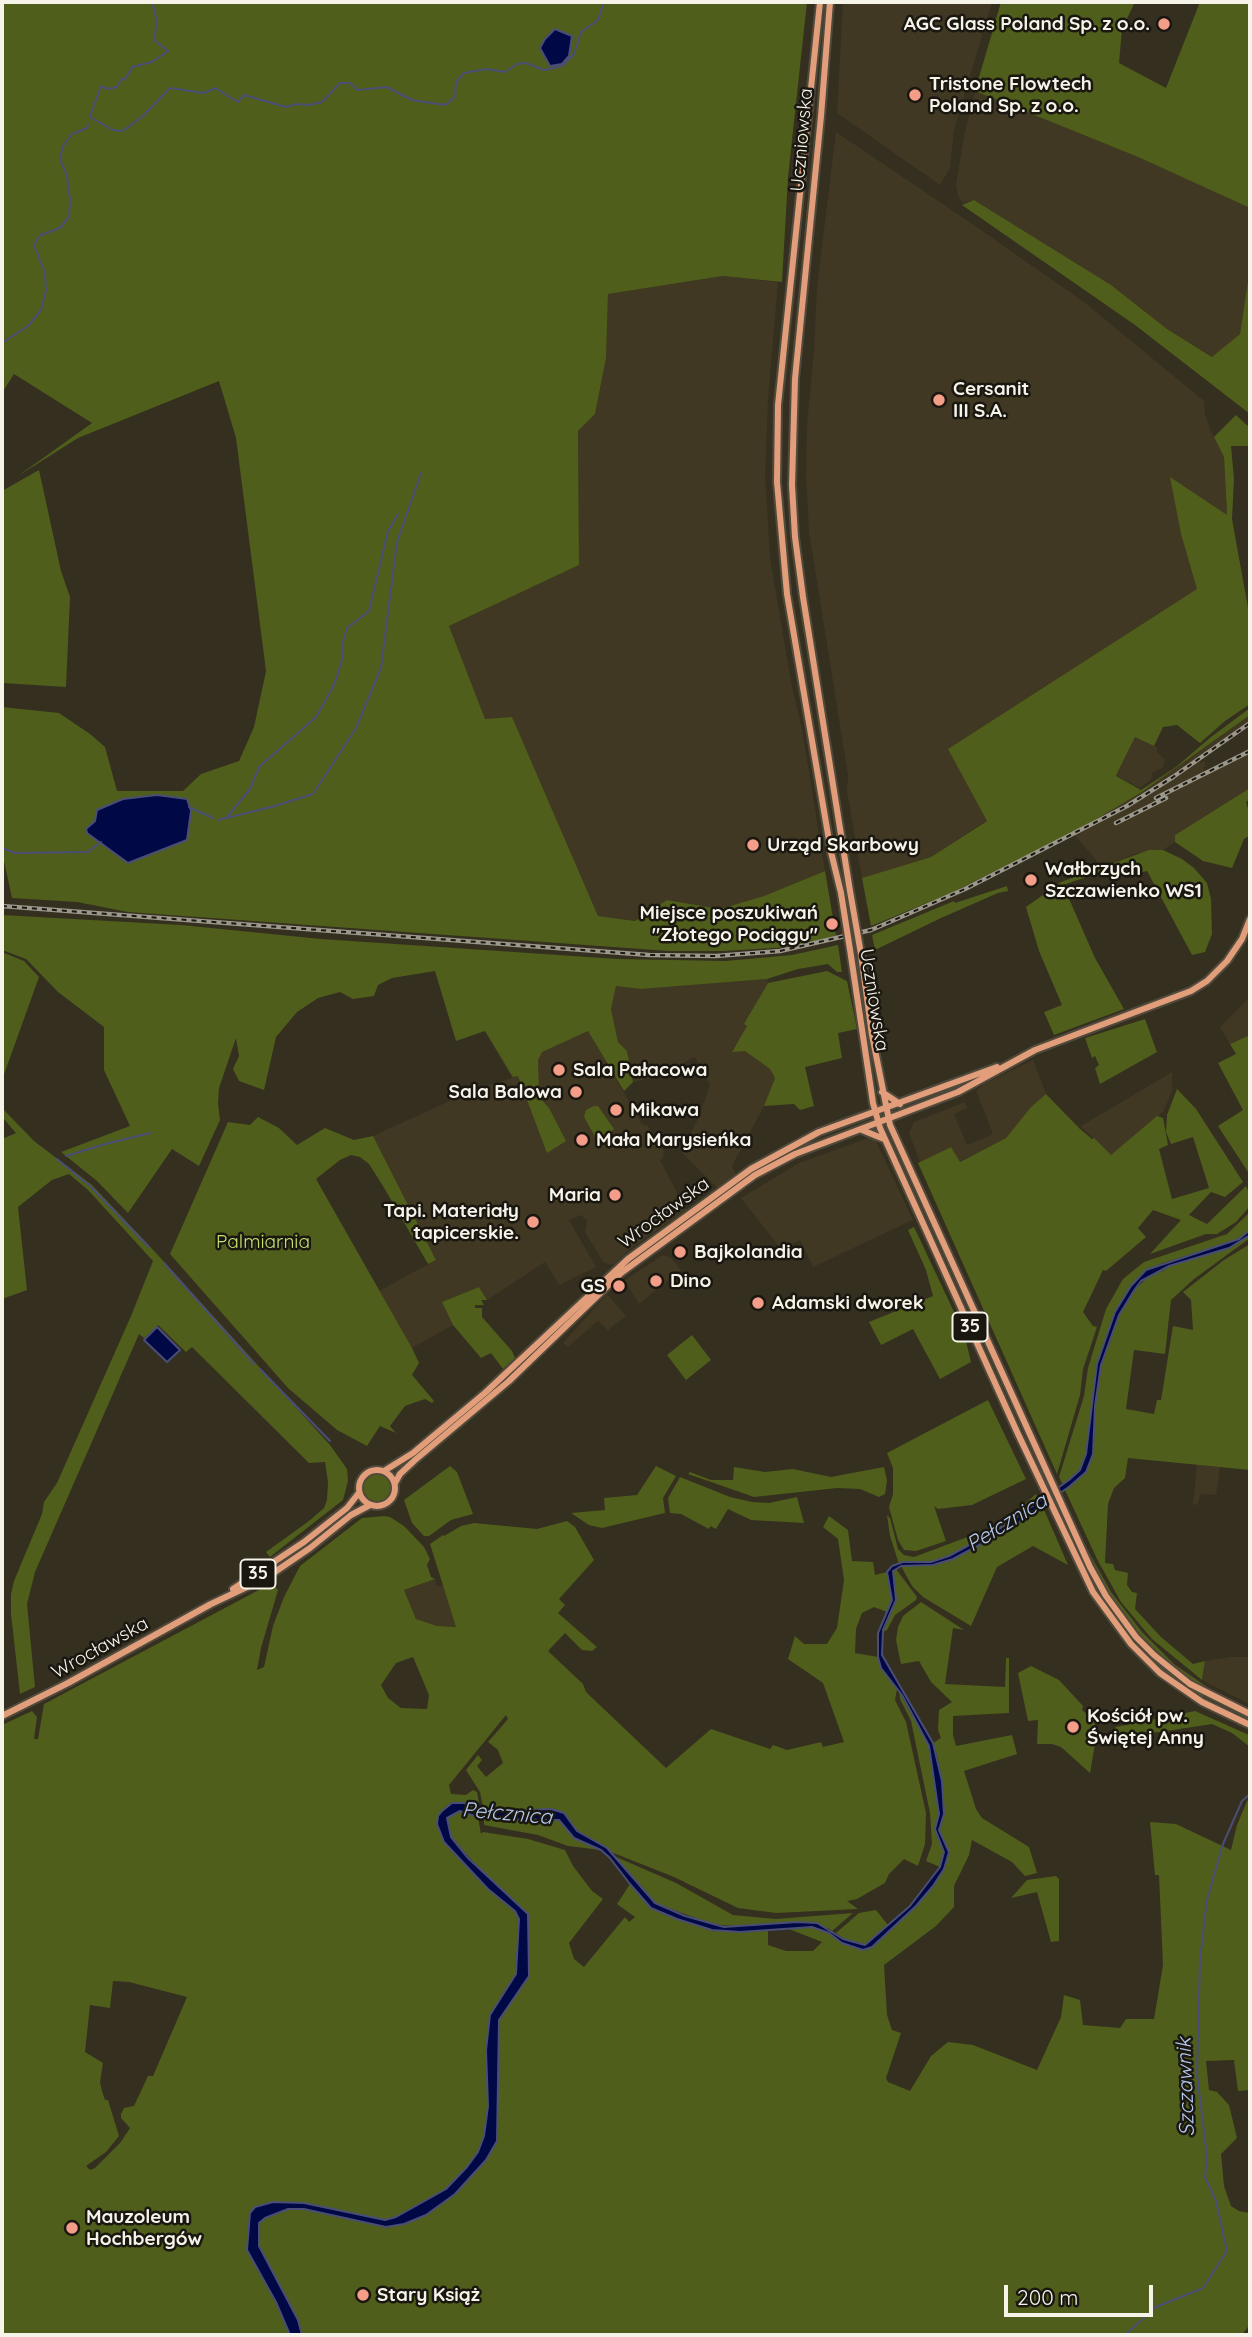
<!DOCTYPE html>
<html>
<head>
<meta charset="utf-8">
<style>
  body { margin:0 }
  #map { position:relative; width:1252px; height:2337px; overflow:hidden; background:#352f20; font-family:Quicksand,sans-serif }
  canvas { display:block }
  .frame { position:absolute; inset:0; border:4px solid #f6f3e9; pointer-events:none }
  .scale { position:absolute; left:1004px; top:2285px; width:149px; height:32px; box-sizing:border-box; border:4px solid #f6f3e9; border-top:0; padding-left:9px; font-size:21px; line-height:24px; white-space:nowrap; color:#f6f3e9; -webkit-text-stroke:5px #1a1711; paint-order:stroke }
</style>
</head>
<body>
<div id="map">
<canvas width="1252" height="2337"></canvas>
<div class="frame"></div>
<div class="scale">200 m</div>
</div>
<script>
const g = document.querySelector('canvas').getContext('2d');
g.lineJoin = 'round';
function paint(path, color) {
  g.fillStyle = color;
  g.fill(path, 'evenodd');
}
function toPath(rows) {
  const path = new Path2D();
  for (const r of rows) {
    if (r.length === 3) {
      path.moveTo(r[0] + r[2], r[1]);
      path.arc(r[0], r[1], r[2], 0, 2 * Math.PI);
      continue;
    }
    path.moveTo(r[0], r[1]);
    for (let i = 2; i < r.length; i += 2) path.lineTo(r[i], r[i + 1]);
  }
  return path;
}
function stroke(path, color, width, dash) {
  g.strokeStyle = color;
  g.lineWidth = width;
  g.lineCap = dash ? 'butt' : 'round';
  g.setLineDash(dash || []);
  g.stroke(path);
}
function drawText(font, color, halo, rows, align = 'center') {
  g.font = font + ' Quicksand,sans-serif';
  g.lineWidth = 5;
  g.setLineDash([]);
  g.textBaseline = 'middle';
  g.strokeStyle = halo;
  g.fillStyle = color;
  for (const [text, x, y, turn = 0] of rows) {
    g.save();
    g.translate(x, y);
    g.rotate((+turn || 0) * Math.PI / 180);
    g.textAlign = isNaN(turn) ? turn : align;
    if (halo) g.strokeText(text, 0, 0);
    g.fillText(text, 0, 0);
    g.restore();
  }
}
paint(toPath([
  [843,2,992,2,954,130,950,168,940,185,837,113],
  [975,91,1138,157,1250,208,1250,268,1240,334,1213,357,1167,329,1111,285,974,200,963,203,958,196,956,185,964,136],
  [836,132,965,219,1084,302,1204,401,1205,414,1211,431,1224,457,1227,516,1171,478,1181,534,1198,589,949,749,987,820,931,857,862,878,847,791,848,775,809,532,806,475,807,425,814,351,817,287],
  [723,276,778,282,768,399,765,475,770,558,792,687,802,729,825,871,764,896,720,909,668,900,635,921,598,916,512,718,485,720,449,626,579,565,578,431,595,414,606,358,608,294],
  [1250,715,1250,724,1199,761,1201,763,1204,761,1206,766,1203,768,1206,772,1250,750,1250,788,1175,835,1175,842,1163,850,1137,853,1102,867,1072,832,1142,792],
  [1135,737,1157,747,1157,752,1165,760,1162,768,1151,774,1153,778,1140,788,1117,776],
  [767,979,768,983,745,1024,748,1026,732,1051,745,1051,770,1069,775,1078,764,1106,732,1166,736,1174,718,1188,681,1152,698,1119,710,1085,695,1057,660,1076,633,1082,627,1051,618,1042,611,1008,616,986,641,989],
  [1250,997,1250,1035,1230,1044,1220,1027],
  [570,999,642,1124,648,1126,664,1151,663,1158,660,1160,686,1210,630,1249,613,1265,603,1262,585,1232,587,1221,582,1215,569,1220,596,1267,559,1285,545,1262,487,1300,479,1287,442,1302,453,1325,412,1348,379,1291,436,1260,373,1136,476,1089,512,1078,485,1031],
  [1033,1060,1046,1094,1031,1107,1006,1138,959,1162,951,1147,920,1162,909,1133,914,1122,965,1102,967,1108,954,1114,967,1145,993,1134,976,1091,984,1084],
  [1172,1072,1172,1091,1163,1112,1114,1155,1109,1154,1081,1126],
  [868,1138,876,1141,913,1220,813,1267,800,1240,781,1249,741,1198,799,1163],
  [663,1255,671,1258,681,1270,639,1304,625,1280],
  [607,1294,626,1316,608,1330,598,1321,568,1347,563,1343],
  [1197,1465,1220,1467,1216,1495,1201,1494,1197,1505,1193,1504],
  [435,1579,437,1586,443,1585,457,1627,437,1626,416,1619,404,1590],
  [1230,1657,1250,1657,1250,1704,1202,1680,1205,1661]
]), '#403822');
paint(toPath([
  [2,2,807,2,788,177,782,282,723,276,608,294,606,358,595,414,578,431,579,565,449,626,485,719,512,717,598,916,635,921,667,900,720,909,764,896,825,871,836,936,790,947,724,951,669,951,128,912,77,902,12,898,2,852,2,707,59,713,90,734,105,747,117,791,183,791,201,774,239,761,254,727,266,671,236,438,219,381,78,438,18,476,92,423,14,374,2,393],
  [157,795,187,799,190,824,187,840,146,854,131,863,91,836,97,810,123,799],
  [1001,2,1135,2,1122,29,1119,63,1166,88,1200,2,1250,2,1250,208,1138,157,975,91],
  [974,200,1111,285,1167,329,1212,357,1240,334,1250,268,1250,414,1135,325,962,205],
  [1236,415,1250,428,1250,446,1231,446,1234,479,1232,519,1250,619,1250,704,1225,721,1200,743,1177,725,1163,727,1154,746,1135,737,1116,776,1141,790,1176,767,1211,737,1250,708,1250,715,1142,792,1081,828,951,893,871,926,862,878,931,857,987,821,948,749,1197,589,1181,534,1170,477,1227,515,1224,457,1214,437],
  [39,470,61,571,70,597,66,687,2,683,2,491],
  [1250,788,1250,799,1246,802,1250,815,1250,835,1244,839,1232,868,1203,861,1175,842,1175,835],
  [1149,850,1163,850,1182,859,1194,868,1207,883,1211,899,1212,934,1205,952,1192,955,1147,871,1119,878,1113,868,1063,885,1095,958,1124,1009,1054,1035,1044,1012,1062,1005,1039,951,1026,907,1061,882],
  [1007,886,1008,891,998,893,941,918,875,950,872,935,954,901,955,903],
  [2,915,181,925,321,939,618,959,725,961,792,955,838,945,842,972,837,972,828,964,798,969,767,979,641,989,616,986,611,1009,618,1042,627,1051,633,1082,624,1091,588,1031,542,1052,538,1060,539,1097,549,1108,566,1141,547,1153,518,1076,513,1077,485,1031,456,1041,435,971,392,978,378,985,374,996,353,999,340,992,318,998,297,1012,276,1037,264,1090,239,1081,233,1069,239,1056,236,1038,219,1088,218,1103,220,1120,199,1166,172,1149,128,1213,97,1181,61,1152,130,1126,104,1070,104,1027,58,992,26,959,2,950],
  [2,952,24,961,39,977,2,1080],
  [827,971,847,981,857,1029,838,1033,842,1058,805,1067,814,1106,800,1110,794,1104,764,1106,775,1078,770,1069,745,1051,732,1052,747,1026,744,1024,768,983],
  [1145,1019,1157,1052,1100,1084,1095,1068,1099,1065,1095,1056,1092,1058,1085,1038],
  [1250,1035,1250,1175,1218,1126,1243,1110,1218,1063,1236,1054,1230,1044],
  [1177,1089,1196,1109,1243,1182,1225,1197,1211,1192,1189,1215,1207,1224,1246,1186,1250,1194,1250,1206,1236,1222,1217,1234,1206,1234,1150,1254,1181,1220,1153,1210,1138,1228,1146,1237,1106,1271,1103,1270,1083,1312,1093,1326,1097,1327,1083,1369,1080,1395,1057,1474,918,1163,951,1147,960,1162,1006,1138,1031,1107,1046,1094,1080,1129,1092,1139,1094,1138,1111,1155,1157,1116,1163,1118,1168,1145,1159,1149,1172,1199,1209,1188,1193,1137,1171,1144,1166,1132,1167,1115],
  [594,1106,598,1106,614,1129,610,1133,597,1140,584,1117,586,1110],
  [2,1108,34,1141,92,1185,156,1253,330,1445,347,1469,348,1481,343,1500,270,1557,266,1552,309,1521,324,1508,327,1500,328,1482,325,1462,309,1463,192,1347,186,1352,158,1325,144,1338,139,1334,35,1572,27,1604,35,1687,20,1694,11,1614,11,1594,14,1581,42,1514,44,1502,57,1483,131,1316,153,1261,88,1190,69,1174,52,1180,18,1207,27,1290,2,1299,2,1139,16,1133,2,1117],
  [258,1117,279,1128,297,1145,325,1128,354,1140,373,1136,436,1260,428,1264,383,1186,369,1164,360,1157,351,1155,340,1160,316,1179,412,1348,419,1363,412,1375,434,1401,432,1403,425,1399,405,1406,390,1426,396,1433,380,1426,367,1446,337,1430,288,1388,170,1254,228,1122,250,1125],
  [1250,1212,1250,1230,1239,1239,1160,1264,1131,1286,1097,1364,1086,1454,1080,1470,1063,1485,1059,1477,1084,1396,1088,1368,1106,1309,1123,1279,1144,1262,1227,1234],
  [914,1227,964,1333,971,1362,940,1379,913,1329,881,1345,869,1322,933,1296,926,1270,908,1230],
  [1250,1235,1250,1238,1194,1279,1171,1300,1165,1354,1134,1350,1126,1409,1154,1414,1157,1400,1161,1400,1173,1326,1193,1330,1191,1300,1183,1292,1224,1260,1250,1244,1250,1470,1128,1458,1125,1478,1114,1488,1108,1504,1105,1563,1113,1564,1115,1570,1128,1573,1127,1585,1132,1592,1137,1593,1135,1609,1161,1637,1193,1664,1205,1661,1202,1680,1152,1639,1121,1602,1097,1559,1065,1490,1093,1454,1095,1406,1101,1365,1119,1315,1135,1289,1153,1273,1163,1271,1169,1266,1229,1248],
  [479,1287,487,1300,481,1300,484,1305,475,1305,475,1308,482,1308,482,1317,512,1351,515,1358,503,1369,491,1353,481,1358,453,1325,442,1302],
  [692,1335,711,1360,686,1380,667,1355],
  [988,1400,1026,1479,972,1505,938,1509,934,1506,946,1541,916,1551,904,1550,898,1540,889,1507,893,1494,893,1468,887,1453],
  [450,1466,457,1472,473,1514,451,1520,429,1536,424,1536,412,1523,404,1500],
  [656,1466,676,1476,663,1498,665,1513,602,1528,589,1525,571,1513,605,1510,604,1498,637,1495],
  [734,1467,765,1472,793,1469,831,1477,884,1467,887,1481,885,1494,879,1497,860,1489,837,1488,754,1497,688,1474,690,1472,711,1480,733,1480],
  [377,1488,14],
  [680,1477,730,1497,752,1502,769,1503,797,1497,804,1523,751,1520,728,1509,716,1529,710,1526,709,1529,681,1514,670,1513,668,1498],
  [1036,1494,1039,1501,1006,1525,949,1556,931,1562,899,1564,890,1536,887,1515,890,1518,898,1549,904,1555,914,1557,989,1529,1006,1520],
  [1042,1505,1068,1565,1033,1546,997,1567,971,1626,923,1597,912,1586,901,1566,933,1565,953,1559,1009,1529],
  [384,1516,390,1517,404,1526,424,1547,430,1559,427,1565,431,1577,435,1579,404,1590,416,1619,437,1626,456,1627,430,1544,443,1535,444,1536,461,1526,474,1523,537,1529,567,1521,575,1527,594,1560,559,1599,565,1605,558,1613,597,1647,592,1651,582,1650,565,1633,548,1651,583,1684,586,1692,666,1768,711,1729,770,1749,773,1745,787,1750,821,1742,823,1747,844,1742,823,1683,788,1659,795,1636,804,1644,827,1644,837,1628,844,1580,838,1539,823,1527,829,1516,848,1530,852,1561,873,1562,875,1575,887,1572,892,1600,887,1612,874,1607,862,1613,856,1629,855,1653,878,1657,881,1668,897,1689,895,1700,906,1722,926,1813,925,1844,918,1866,904,1859,889,1874,885,1883,857,1899,847,1901,858,1909,776,1913,738,1908,674,1877,611,1852,577,1831,551,1809,484,1812,480,1792,466,1770,478,1755,482,1760,477,1766,486,1777,503,1763,498,1750,488,1742,508,1719,506,1715,449,1785,451,1794,466,1795,473,1790,477,1792,479,1803,477,1812,464,1803,442,1811,444,1842,488,1889,515,1911,519,1919,516,1974,529,1976,528,1914,487,1877,451,1837,447,1818,460,1811,478,1817,481,1834,483,1832,528,1839,565,1850,573,1866,592,1891,603,1899,569,1943,574,1959,584,1967,625,1917,629,1922,635,1917,617,1904,630,1884,651,1908,677,1919,713,1930,768,1931,768,1945,786,1951,813,1951,822,1942,789,1929,799,1926,812,1927,829,1933,842,1943,863,1950,872,1947,916,1906,933,1886,949,1852,939,1830,944,1814,938,1758,933,1743,941,1738,938,1730,939,1710,952,1702,931,1682,919,1661,901,1664,896,1640,898,1627,903,1616,921,1602,964,1630,953,1628,945,1684,1005,1687,1006,1658,1009,1658,1009,1713,953,1716,953,1735,956,1746,1012,1735,1017,1754,964,1771,976,1809,982,1818,1029,1847,1037,1873,1025,1876,1012,1862,972,1840,969,1855,954,1886,954,1907,936,1926,884,1965,887,2015,892,2030,901,2033,886,2078,888,2082,910,2091,931,2056,948,2042,973,2045,1037,2070,1061,2017,1064,1995,1080,2000,1083,2025,1120,2028,1126,2019,1154,2019,1163,1965,1159,1875,1155,1875,1150,1822,1176,1824,1231,1850,1237,1825,1247,1801,1250,1799,1250,2090,1238,2091,1234,2060,1206,2061,1209,2090,1217,2092,1229,2105,1237,2138,1221,2154,1224,2186,1231,2206,1239,2211,1250,2213,1250,2324,1242,2335,2,2335,2,1725,32,1711,37,1717,34,1739,38,1739,44,1704,272,1583,278,1590,261,1648,257,1670,264,1667,273,1626,284,1597,300,1566,362,1518],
  [413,1657,429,1695,427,1709,401,1708,388,1698,381,1685,396,1663],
  [113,1981,129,1982,187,1997,153,2076,148,2076,134,2106,124,2108,121,2114,121,2118,130,2128,120,2143,95,2168,90,2170,86,2166,106,2152,119,2136,108,2100,105,2100,102,2091,100,2082,103,2063,85,2052,90,2005,110,2008],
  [1081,1538,1111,1592,1142,1632,1174,1664,1207,1687,1207,1690,1193,1682,1161,1657,1133,1627,1109,1593],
  [1074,1539,1088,1568,1152,1657,1188,1686,1204,1695,1202,1698,1165,1673,1126,1635,1096,1591,1070,1541],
  [896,1569,917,1597,916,1600,895,1615,887,1630,883,1632,896,1600,891,1575],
  [1031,1666,1059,1680,1083,1706,1082,1710,1094,1720,1097,1732,1090,1773,1061,1747,1052,1744,1037,1744,1038,1720,1028,1721,1018,1673],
  [899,1692,929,1746,939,1814,935,1829,944,1852,940,1867,926,1861,932,1844,930,1813,911,1721,900,1699],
  [1195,1711,1249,1735,1250,1747,1232,1733,1212,1724,1160,1732,1115,1735,1110,1733,1116,1727],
  [484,1818,559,1820,574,1838,601,1850,568,1846,538,1835,484,1825],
  [614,1856,676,1883,733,1915,776,1919,853,1913,832,1931,828,1928,797,1922,744,1927,712,1924,655,1903],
  [1056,1876,1059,1879,1059,1941,1051,1942,1037,1892,1011,1898,1027,1880],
  [876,1910,888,1925,865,1945,844,1939,836,1933,859,1913]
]), '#4f5e1a');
const water = toPath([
  [555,29,572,36,569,56,562,64,550,66,540,48,545,39,555,29],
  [157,795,187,799,191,811,187,840,128,863,87,833,86,829,95,821,97,810,123,799,157,795],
  [1250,1230,1250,1235,1229,1248,1169,1266,1141,1281,1135,1289,1119,1315,1101,1365,1095,1406,1093,1454,1086,1472,1070,1486,1009,1529,953,1559,933,1565,901,1566,893,1571,896,1600,883,1630,882,1655,933,1743,942,1781,944,1814,939,1830,949,1852,944,1869,933,1886,916,1906,872,1947,863,1950,842,1943,829,1933,812,1927,740,1932,712,1930,677,1919,651,1908,630,1884,610,1858,601,1850,574,1838,559,1820,500,1819,478,1817,460,1811,447,1818,451,1837,468,1858,528,1914,529,1976,499,2020,497,2141,486,2160,455,2194,426,2215,404,2224,386,2227,304,2209,288,2209,265,2218,259,2223,259,2246,298,2320,302,2335,290,2335,276,2302,247,2250,250,2213,255,2207,273,2202,304,2203,385,2220,396,2217,446,2189,467,2167,478,2152,484,2136,488,2106,486,2050,490,2015,516,1974,519,1919,515,1911,488,1889,444,1842,437,1824,438,1816,442,1811,452,1803,464,1803,478,1812,551,1809,564,1813,577,1831,607,1848,655,1903,685,1916,724,1927,797,1922,817,1923,843,1939,865,1945,910,1906,940,1867,944,1852,935,1829,939,1814,929,1746,902,1695,881,1668,878,1657,878,1633,892,1600,887,1572,892,1566,903,1562,931,1562,949,1556,1006,1525,1069,1480,1080,1470,1086,1454,1097,1364,1115,1312,1131,1286,1146,1270,1239,1239,1250,1230],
  [157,1327,180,1350,167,1362,144,1340,157,1327]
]);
paint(water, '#000845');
stroke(water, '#4a4e76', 2);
stroke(toPath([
  [90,116,101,86,108,89,117,87,121,80,126,78,132,67,152,62,168,51,154,40,157,21,152,2],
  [90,117,113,130,123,131,144,115,170,88,204,93,215,88,238,102,244,95,286,107,297,104,309,105,322,102,340,83,350,83,358,90,387,87,412,100,445,105,455,97,456,82,464,73,486,69,505,72,517,64,526,63,544,70,562,66,574,54,581,32,598,20,604,2],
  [2,343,28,326,41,310,46,291,45,273,34,245,40,235,60,228,69,217,70,200,67,177,60,158,63,146,72,134,87,128,88,124],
  [189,807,213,818],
  [226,818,250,789,259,767,316,717,334,685,342,660,342,645,347,628,369,611,388,531,398,514],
  [218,820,275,806,313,794,356,728,381,668,397,542,421,473],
  [2,848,15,853,88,852,101,842],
  [66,1156,109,1143,150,1133],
  [57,1159,90,1186,149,1247],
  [164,1263,254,1364],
  [260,1369,330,1441],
  [1125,2335,1156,2307,1203,2288,1227,2251,1216,2201,1205,2177,1207,2156,1197,2074,1200,1959,1207,1900,1223,1844,1242,1801,1250,1794]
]), '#4a4e76', 2);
const major = toPath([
  [820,2,778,405,777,482,787,594,831,852,841,893],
  [830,2,821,116,795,379,792,485,795,537,803,597,850,891],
  [861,954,872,1035,890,1125,1090,1567,1106,1596,1136,1637,1154,1655,1190,1684,1250,1714],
  [851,956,873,1103,880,1128,1018,1434,1093,1592,1131,1644,1160,1673,1202,1702,1250,1725],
  [882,1092,900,1104],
  [862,1130,884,1139],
  [377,1488,18],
  [384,1471,413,1453,486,1392,628,1259,751,1169,819,1132,997,1067],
  [395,1483,400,1474,415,1460,509,1381,621,1273,755,1175,795,1154,958,1092,1035,1050,1191,991,1207,981,1227,961,1242,939,1250,919],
  [233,1589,304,1542,347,1508,358,1494],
  [2,1716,68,1683,211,1604,266,1578,310,1548,351,1515,370,1505]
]);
stroke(major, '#504a3c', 10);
stroke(major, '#e29d7a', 6);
const rail = toPath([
  [1156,798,1250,751],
  [1116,823,1166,798],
  [2,906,649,955,716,956,780,951,871,930,965,889,1127,806,1173,777,1250,723]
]);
stroke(rail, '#9c978b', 4.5);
stroke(rail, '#1a1711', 2, [5]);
const majorBridge = toPath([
  [850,891,861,954],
  [841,893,851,956]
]);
stroke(majorBridge, '#504a3c', 10, []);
stroke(majorBridge, '#e29d7a', 6);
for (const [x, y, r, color] of [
  [1164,24,7,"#f49e8a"],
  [915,95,7,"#f49e8a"],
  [939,400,7,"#f49e8a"],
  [753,845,7,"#f49e8a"],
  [1031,880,7,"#f49e8a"],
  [832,924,7,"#f49e8a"],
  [559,1070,7,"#f49e8a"],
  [576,1092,7,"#f49e8a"],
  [616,1110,7,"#f49e8a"],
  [582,1140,7,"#f49e8a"],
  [615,1195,7,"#f49e8a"],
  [533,1222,7,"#f49e8a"],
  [680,1252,7,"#f49e8a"],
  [656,1281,7,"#f49e8a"],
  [619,1286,7,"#f49e8a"],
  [758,1303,7,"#f49e8a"],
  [1073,1727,7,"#f49e8a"],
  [72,2228,7,"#f49e8a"],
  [363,2295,7,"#f49e8a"]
]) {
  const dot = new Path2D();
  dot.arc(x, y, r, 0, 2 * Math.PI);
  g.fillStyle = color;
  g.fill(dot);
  stroke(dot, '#1a1711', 2.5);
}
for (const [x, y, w] of [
  [970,1327,35],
  [258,1574,35]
]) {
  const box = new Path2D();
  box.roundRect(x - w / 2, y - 14.5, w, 29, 5);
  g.fillStyle = '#1a1711';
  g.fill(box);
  stroke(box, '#f6f3e9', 2);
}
drawText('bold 18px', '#f6f3e9', null, [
  ["35",970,1327],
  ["35",258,1574]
]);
drawText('bold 19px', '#f6f3e9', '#1a1711', [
  ["AGC Glass Poland Sp. z o.o.",1150,24,"right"],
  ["Tristone Flowtech",929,84],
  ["Poland Sp. z o.o.",929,106],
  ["Cersanit",953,389],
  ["III S.A.",953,411],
  ["Urząd Skarbowy",767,845],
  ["Wałbrzych",1045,869],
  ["Szczawienko WS1",1045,891],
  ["Miejsce poszukiwań",818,913,"right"],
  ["\"Złotego Pociągu\"",818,935,"right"],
  ["Sala Pałacowa",573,1070],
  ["Sala Balowa",562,1092,"right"],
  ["Mikawa",630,1110],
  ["Mała Marysieńka",596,1140],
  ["Maria",601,1195,"right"],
  ["Tapi. Materiały",519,1211,"right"],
  ["tapicerskie.",519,1233,"right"],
  ["Bajkolandia",694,1252],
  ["Dino",670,1281],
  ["GS",605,1286,"right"],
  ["Adamski dworek",772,1303],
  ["Kościół pw.",1087,1716],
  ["Świętej Anny",1087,1738],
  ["Mauzoleum",86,2217],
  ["Hochbergów",86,2239],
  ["Stary Książ",377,2295]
], 'left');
drawText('19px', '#f6f3e9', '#1a1711', [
  ["Uczniowska",802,140,-85],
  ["Uczniowska",874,1000,81],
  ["Wrocławska",664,1213,-36],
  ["Wrocławska",100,1648,-29]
]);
drawText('19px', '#c4e06f', '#1a1711', [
  ["Palmiarnia",263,1242]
]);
drawText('italic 21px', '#b2c8ed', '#1a1711', [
  ["Pełcznica",1007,1523,-32],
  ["Pełcznica",507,1814,5],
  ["Szczawnik",1186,2087,-92]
]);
</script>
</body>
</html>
